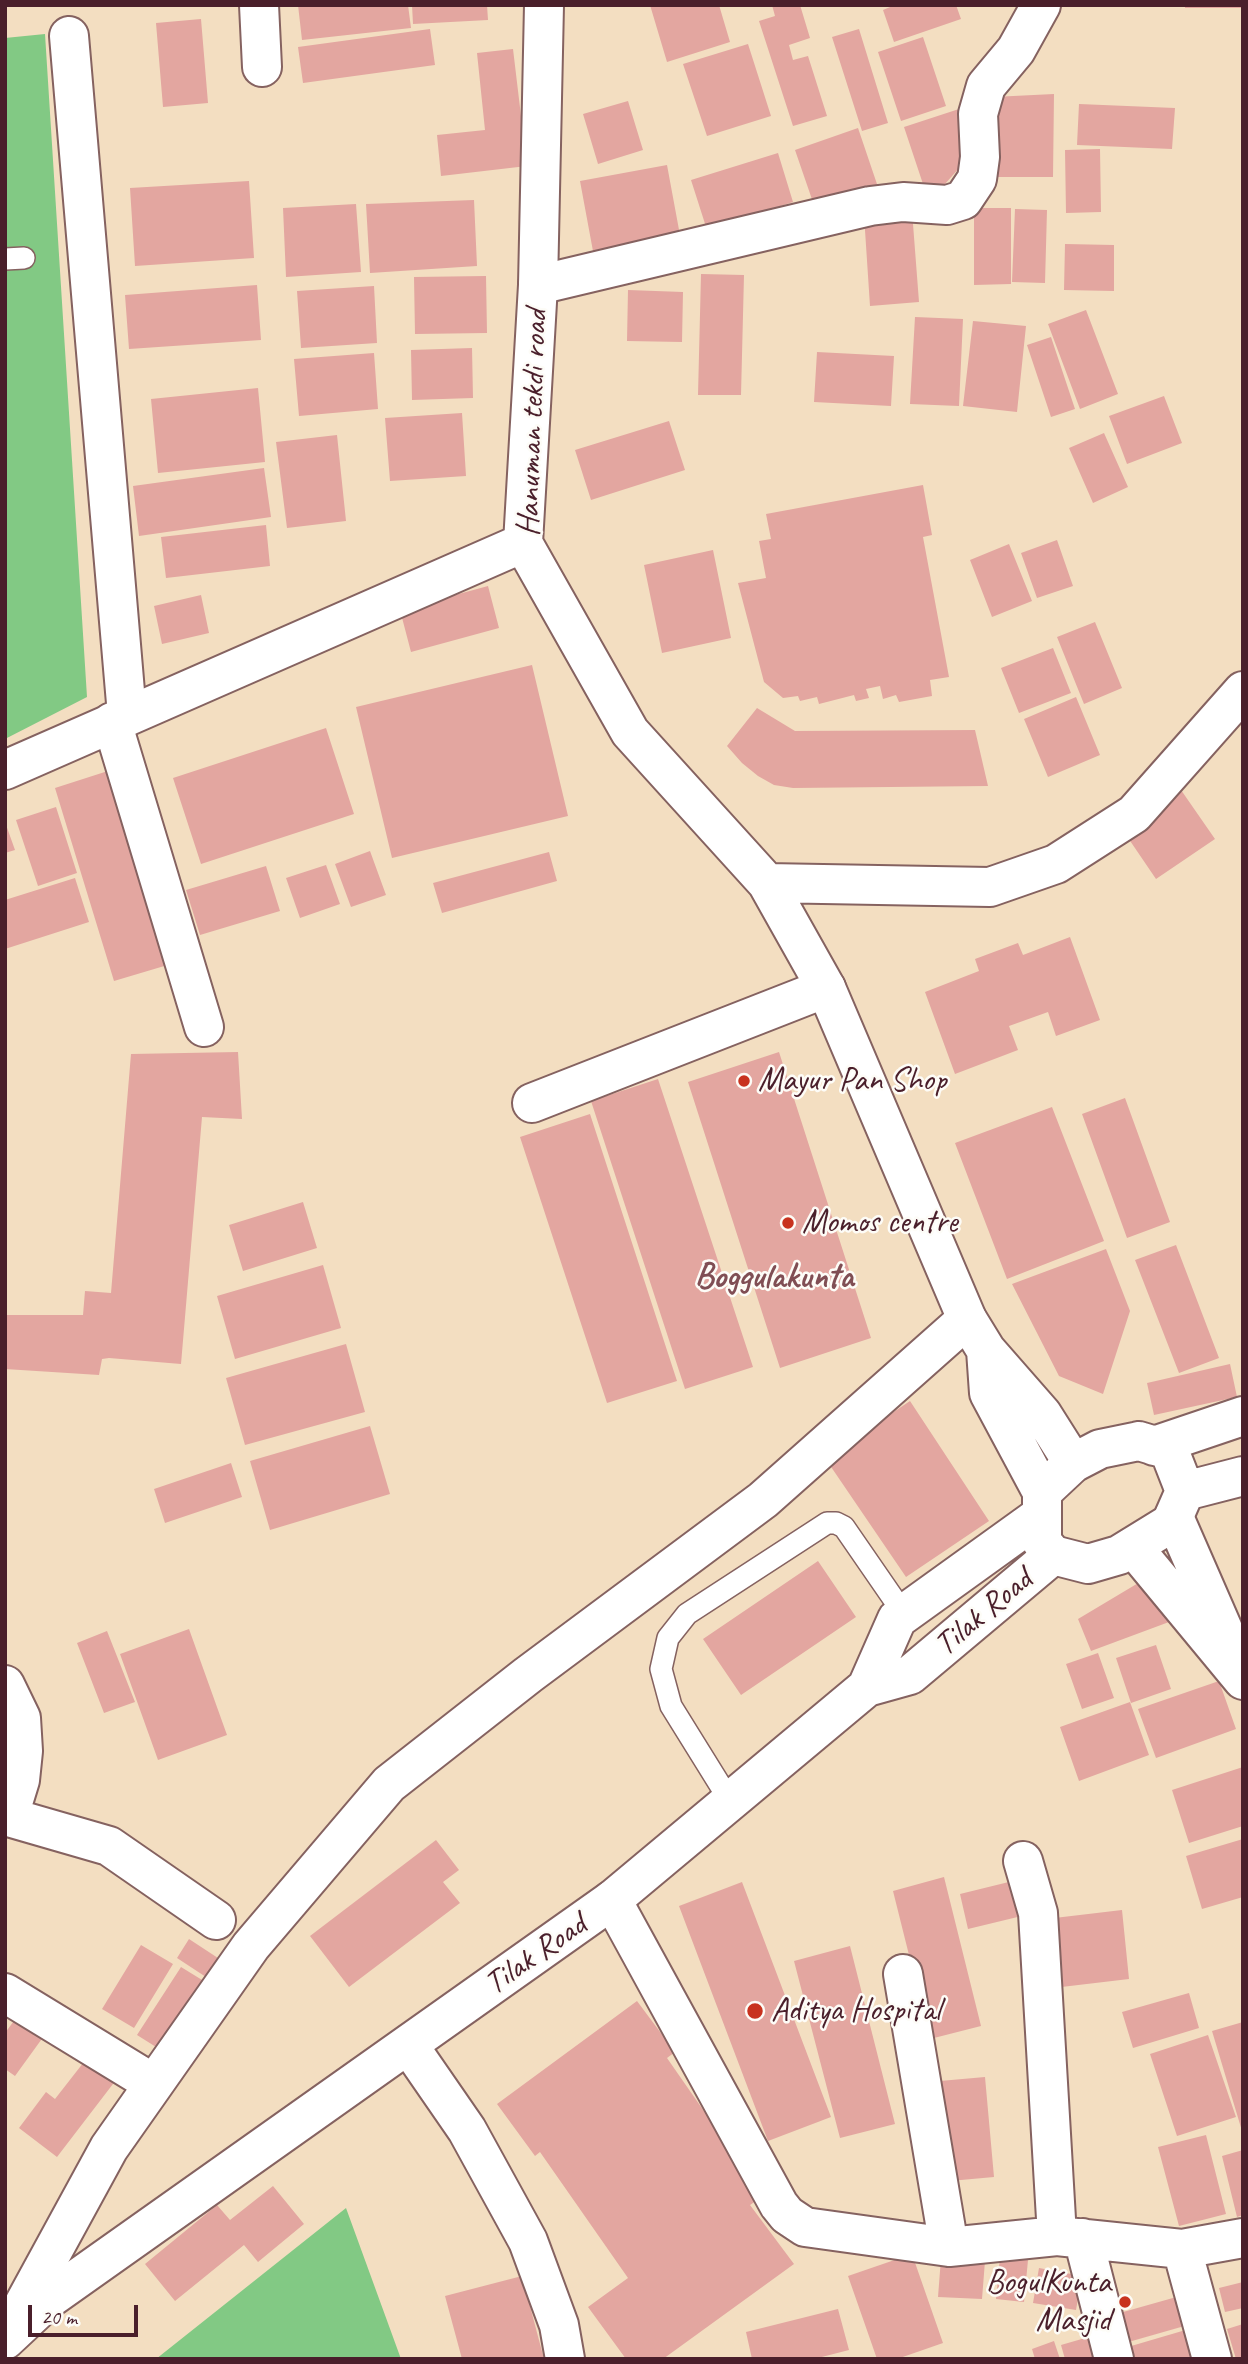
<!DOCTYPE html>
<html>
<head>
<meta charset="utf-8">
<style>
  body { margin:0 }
  #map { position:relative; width:1248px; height:2364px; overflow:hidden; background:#f3dec1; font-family:Caveat,sans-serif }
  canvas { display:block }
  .frame { position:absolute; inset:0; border:7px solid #4a1f2b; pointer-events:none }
  .scale { position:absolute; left:28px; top:2305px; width:110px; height:32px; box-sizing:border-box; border:4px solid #4a1f2b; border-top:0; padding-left:9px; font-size:21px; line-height:24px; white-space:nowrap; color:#4a1f2b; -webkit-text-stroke:5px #fdfcf7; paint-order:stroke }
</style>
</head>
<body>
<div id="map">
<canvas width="1248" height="2364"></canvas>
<div class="frame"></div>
<div class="scale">20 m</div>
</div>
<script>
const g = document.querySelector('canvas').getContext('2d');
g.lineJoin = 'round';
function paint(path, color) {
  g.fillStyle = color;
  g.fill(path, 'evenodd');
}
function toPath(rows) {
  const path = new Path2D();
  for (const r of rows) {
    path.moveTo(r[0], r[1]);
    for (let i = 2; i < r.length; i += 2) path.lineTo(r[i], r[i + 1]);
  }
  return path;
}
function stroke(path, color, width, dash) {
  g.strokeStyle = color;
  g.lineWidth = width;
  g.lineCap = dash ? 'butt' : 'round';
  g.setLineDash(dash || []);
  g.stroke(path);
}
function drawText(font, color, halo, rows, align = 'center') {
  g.font = font + ' Caveat,sans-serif';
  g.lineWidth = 5;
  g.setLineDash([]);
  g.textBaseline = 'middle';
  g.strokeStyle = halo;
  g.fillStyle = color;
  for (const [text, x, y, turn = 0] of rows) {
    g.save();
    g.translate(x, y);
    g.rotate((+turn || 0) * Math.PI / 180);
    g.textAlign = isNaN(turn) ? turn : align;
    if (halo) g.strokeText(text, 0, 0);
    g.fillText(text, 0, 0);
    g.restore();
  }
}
paint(toPath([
  [45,34,87,697,5,739,5,38],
  [346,2208,401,2359,156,2359]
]), '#82c984');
paint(toPath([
  [298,5,408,5,411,28,302,40],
  [412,5,487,5,488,20,413,24],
  [650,5,719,5,730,42,667,62],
  [772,5,800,5,810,38,789,45,793,60,808,56,827,116,793,126,759,21,775,16],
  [895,5,956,5,961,19,894,42,883,10],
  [1185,5,1243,5,1243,8,1185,8],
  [201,19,208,103,163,107,156,23],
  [430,29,435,65,303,83,298,47],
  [859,29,888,123,862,131,832,37],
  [923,37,946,106,901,121,878,52],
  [748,44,771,116,707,136,683,64],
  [513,49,527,166,441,176,437,135,485,130,477,53],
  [1054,94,1053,177,989,177,993,97],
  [628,101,643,150,598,164,583,114],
  [1079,104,1175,108,1172,149,1077,145],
  [959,109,968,158,945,184,924,187,904,127],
  [858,128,879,190,816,211,795,150],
  [1100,149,1101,212,1066,213,1065,150],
  [778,153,793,202,707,230,691,180],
  [667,165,682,246,595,262,580,181],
  [249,181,254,258,135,266,130,188],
  [474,200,477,266,370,273,366,204],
  [356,204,361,272,286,277,283,208],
  [974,208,1011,208,1011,284,974,285],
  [1015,209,1047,210,1045,283,1012,282],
  [912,211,919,302,870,306,864,215],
  [1065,244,1114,245,1114,291,1064,290],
  [701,274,744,275,741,395,698,395],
  [486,276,487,333,415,334,414,277],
  [257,285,261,340,129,349,125,295],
  [374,286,377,343,301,348,297,291],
  [628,290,683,292,682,342,627,341],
  [1086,310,1118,394,1080,409,1048,324],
  [915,317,963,319,959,406,910,404],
  [973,321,1026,326,1017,412,963,406],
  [1051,337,1075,409,1051,417,1027,345],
  [472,348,473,398,412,400,411,350],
  [817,352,894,356,891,406,814,402],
  [374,353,378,409,299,416,294,359],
  [258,388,265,462,158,473,151,399],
  [1164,396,1182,443,1127,464,1109,416],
  [462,413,466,476,390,481,385,418],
  [669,421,685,470,591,500,575,450],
  [1104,433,1128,487,1093,503,1069,448],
  [337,435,346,521,287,528,276,442],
  [264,468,271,517,139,536,133,486],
  [923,485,932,535,923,537,949,677,930,680,932,696,899,702,896,695,883,699,880,686,866,689,869,698,856,701,854,695,819,704,817,697,800,701,798,696,783,698,764,682,738,583,766,578,759,541,771,539,766,514],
  [266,525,270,566,166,578,161,537],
  [1057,540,1073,586,1037,598,1021,553],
  [1009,544,1032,601,992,617,970,560],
  [713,550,731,638,662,653,644,565],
  [488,586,499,628,411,652,400,610],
  [201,595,209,633,162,644,154,606],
  [1095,622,1122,688,1084,704,1057,637],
  [1053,648,1071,693,1019,713,1001,668],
  [532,665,568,816,392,858,356,707],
  [1076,697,1100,755,1048,777,1024,719],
  [757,708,795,731,975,730,988,786,793,788,774,785,758,776,742,763,727,746],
  [326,728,354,814,201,864,173,778],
  [111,770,171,964,114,981,55,788],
  [1181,790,1215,839,1156,879,1122,829],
  [56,807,77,873,38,886,16,820],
  [5,822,15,850,5,853],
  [370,851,386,895,351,907,335,864],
  [549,852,557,881,442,913,433,883],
  [326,865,340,904,300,918,286,878],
  [266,866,280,911,200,935,186,890],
  [75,878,89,922,5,949,5,900],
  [1070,937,1100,1020,1056,1036,1048,1012,1009,1026,1018,1050,955,1074,925,992,979,971,975,959,1018,943,1023,955],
  [238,1052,242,1119,202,1117,181,1364,109,1358,102,1359,99,1375,5,1369,5,1315,83,1315,85,1291,111,1293,131,1054],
  [779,1052,871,1338,780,1368,688,1082],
  [658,1079,753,1367,685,1389,591,1101],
  [1125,1098,1170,1222,1127,1238,1082,1114],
  [1052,1107,1104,1241,1007,1279,955,1143],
  [590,1114,677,1381,607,1403,520,1137],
  [303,1202,317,1248,243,1271,229,1225],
  [1176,1245,1219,1358,1179,1373,1135,1260],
  [1106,1249,1130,1311,1103,1394,1059,1376,1012,1284],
  [323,1265,341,1328,235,1359,217,1296],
  [346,1344,365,1412,245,1445,226,1378],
  [1230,1364,1237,1397,1154,1415,1147,1383],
  [910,1401,989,1521,906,1577,825,1458],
  [370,1426,390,1494,270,1530,250,1461],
  [231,1463,242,1497,165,1523,154,1489],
  [818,1561,856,1617,741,1695,703,1639],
  [1150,1576,1169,1622,1091,1651,1078,1619],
  [189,1629,227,1735,158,1760,120,1654],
  [107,1631,135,1702,104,1713,77,1643],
  [1156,1645,1171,1689,1131,1703,1116,1658],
  [1098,1653,1114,1698,1082,1709,1066,1664],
  [1219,1681,1236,1729,1156,1758,1138,1709],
  [1130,1702,1149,1755,1079,1781,1060,1727],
  [1243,1767,1243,1826,1189,1843,1172,1790],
  [1243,1839,1243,1897,1202,1909,1186,1856],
  [436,1840,459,1870,443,1882,460,1903,349,1987,310,1936],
  [944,1877,981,2026,930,2039,893,1891],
  [1021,1879,1030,1914,968,1929,960,1894],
  [742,1882,831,2117,768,2141,679,1906],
  [1122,1910,1129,1979,1053,1988,1046,1919],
  [189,1939,221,1960,209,1979,177,1958],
  [141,1945,173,1964,134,2028,102,2009],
  [850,1946,895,2124,840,2138,794,1961],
  [181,1967,207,1983,164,2052,137,2035],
  [1189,1993,1199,2028,1133,2048,1122,2012],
  [637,2001,675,2052,667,2058,763,2196,750,2205,794,2264,663,2359,626,2359,588,2307,628,2278,540,2152,535,2156,497,2104],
  [22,2010,49,2029,15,2076,5,2069,5,2033],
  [1243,2022,1243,2131,1242,2131,1212,2031],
  [1208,2035,1236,2117,1177,2136,1150,2054],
  [87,2058,116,2080,57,2157,19,2128,46,2092,55,2099],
  [985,2077,994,2177,950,2181,940,2081],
  [1206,2135,1226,2214,1179,2226,1158,2147],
  [1243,2150,1243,2215,1237,2217,1222,2156],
  [273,2186,304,2224,258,2262,244,2245,175,2301,145,2264,217,2205,230,2220],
  [912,2254,943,2343,897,2359,877,2359,848,2276],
  [1000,2257,1028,2260,1024,2302,996,2299],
  [941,2258,985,2261,982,2299,938,2297],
  [1039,2268,1082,2276,1076,2310,1033,2303],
  [522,2276,544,2359,462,2359,445,2296],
  [1243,2282,1243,2308,1225,2312,1219,2288],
  [1180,2296,1188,2325,1118,2345,1109,2316],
  [838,2309,849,2350,814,2359,752,2359,746,2332],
  [1243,2324,1243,2359,1236,2359,1227,2329],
  [1189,2329,1197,2359,1124,2359,1121,2349],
  [1099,2334,1106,2359,1065,2359,1061,2345],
  [1054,2341,1060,2359,1035,2359,1032,2349]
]), '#e3a6a0');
const service = toPath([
  [5,259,24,258],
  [730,1801,671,1706,661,1669,668,1638,687,1614,827,1523,836,1523,844,1527,904,1614]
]);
const minor = toPath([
  [259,5,262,67],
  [69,36,127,715],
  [538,285,870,206,903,202,947,205,963,200,977,179,980,157,978,114,986,86,1016,50,1041,5],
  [112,722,204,1027],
  [532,1103,826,988],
  [5,1685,21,1718,23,1751,20,1780,9,1816],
  [5,1816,109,1846,216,1920],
  [1023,1861,1038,1913,1057,2236],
  [612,1900,779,2205,787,2215,805,2227,949,2247,1057,2236,1182,2249,1243,2238],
  [903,1974,949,2247],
  [5,1993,154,2084],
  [409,2046,467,2130,528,2241,559,2325,565,2359],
  [1083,2238,1114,2359],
  [1182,2249,1212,2359],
  [7,2335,109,2148,251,1946,389,1784,528,1675,763,1500,967,1319]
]);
const tertiary = toPath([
  [544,5,538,285,523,543,630,732,767,883,826,988,967,1319,986,1350,1042,1414,1073,1463],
  [5,770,523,543],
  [767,883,990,887,1056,864,1134,814,1243,691],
  [986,1350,989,1393,1042,1492],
  [1174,1517,1229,1643],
  [1133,1547,1243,1680]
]);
const secondary = toPath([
  [1139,1441,1169,1450,1185,1491,1171,1523,1119,1555,1088,1564,1053,1555,1042,1542,1042,1492,1073,1463,1100,1449,1139,1441],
  [1154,1446,1243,1416],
  [1185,1491,1243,1476],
  [867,1687,897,1619,1040,1516],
  [5,2340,50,2298,612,1900,867,1687,910,1675,1053,1555]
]);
stroke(service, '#856260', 24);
stroke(minor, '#856260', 42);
stroke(tertiary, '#856260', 42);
stroke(secondary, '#856260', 42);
stroke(service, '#fff', 21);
stroke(minor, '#fff', 38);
stroke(tertiary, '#fff', 38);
stroke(secondary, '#fff', 38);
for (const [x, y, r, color] of [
  [744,1081,7,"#c8321e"],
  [788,1223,7,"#c8321e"],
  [755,2011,9,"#c8321e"],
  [1125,2302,7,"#c8321e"]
]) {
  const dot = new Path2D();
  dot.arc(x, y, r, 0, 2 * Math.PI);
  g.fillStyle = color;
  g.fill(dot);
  stroke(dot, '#fdfcf7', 2.5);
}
drawText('33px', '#4a1f2b', '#fdfcf7', [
  ["Hanuman tekdi road",533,423,-88],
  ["Tilak Road",984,1613,-40],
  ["Tilak Road",536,1955,-35]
]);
drawText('33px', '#4a1f2b', '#fdfcf7', [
  ["Mayur Pan Shop",758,1081],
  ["Momos centre",802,1223],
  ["Aditya Hospital",771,2011],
  ["BogulKunta",1111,2283,"right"],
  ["Masjid",1111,2321,"right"]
], 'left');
drawText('bold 35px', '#804e54', '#fdfcf7', [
  ["Boggulakunta",774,1278]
]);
</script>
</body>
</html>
